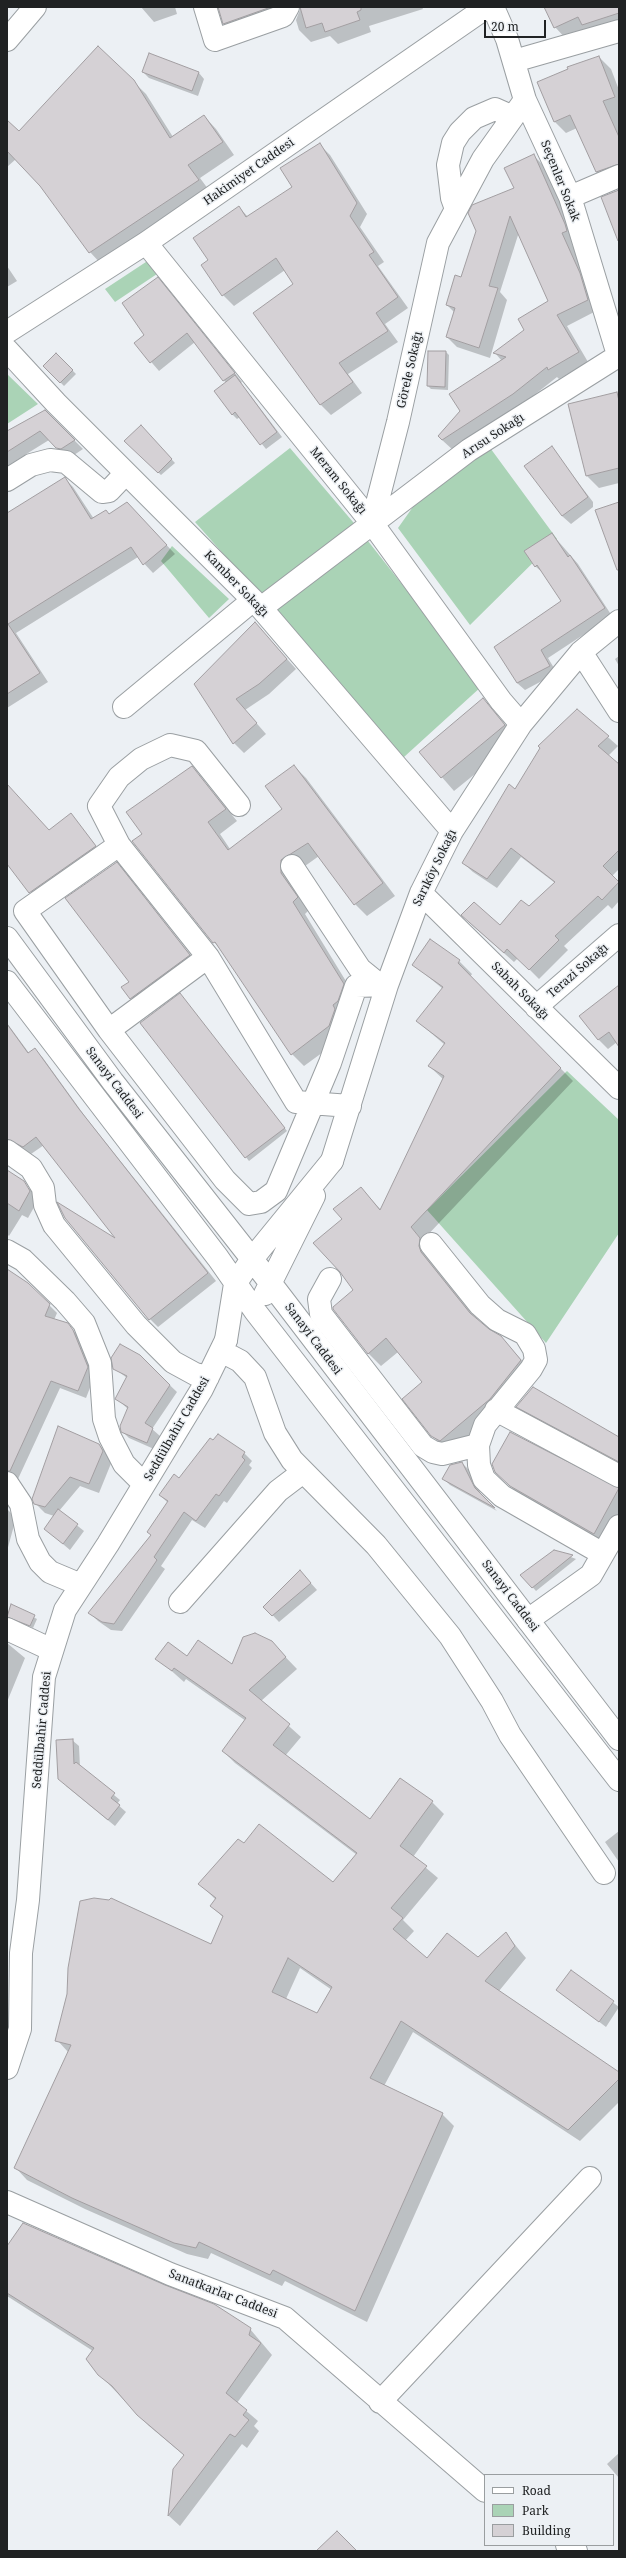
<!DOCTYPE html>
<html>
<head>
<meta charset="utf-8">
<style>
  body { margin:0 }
  #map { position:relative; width:626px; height:2558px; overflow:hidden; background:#ecf0f4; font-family:"Noto Serif",serif }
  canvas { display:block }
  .frame { position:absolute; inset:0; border:8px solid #202223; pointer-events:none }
  .legend { position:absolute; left:484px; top:2474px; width:130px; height:72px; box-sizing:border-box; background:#ecf0f4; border:1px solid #9a9ea0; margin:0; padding:5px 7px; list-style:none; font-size:12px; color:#202223 }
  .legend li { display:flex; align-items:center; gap:8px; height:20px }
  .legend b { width:20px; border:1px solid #9a9ea0 }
  .scale { position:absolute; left:484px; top:20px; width:62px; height:18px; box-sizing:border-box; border:2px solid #202223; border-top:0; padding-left:5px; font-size:12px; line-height:14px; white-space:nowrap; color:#202223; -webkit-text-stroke:3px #ecf0f4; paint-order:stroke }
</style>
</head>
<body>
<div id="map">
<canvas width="626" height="2558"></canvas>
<div class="frame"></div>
<ul class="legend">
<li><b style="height:5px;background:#fff"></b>Road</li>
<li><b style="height:11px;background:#aad3b6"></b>Park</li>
<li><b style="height:11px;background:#d5d1d5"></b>Building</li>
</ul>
<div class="scale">20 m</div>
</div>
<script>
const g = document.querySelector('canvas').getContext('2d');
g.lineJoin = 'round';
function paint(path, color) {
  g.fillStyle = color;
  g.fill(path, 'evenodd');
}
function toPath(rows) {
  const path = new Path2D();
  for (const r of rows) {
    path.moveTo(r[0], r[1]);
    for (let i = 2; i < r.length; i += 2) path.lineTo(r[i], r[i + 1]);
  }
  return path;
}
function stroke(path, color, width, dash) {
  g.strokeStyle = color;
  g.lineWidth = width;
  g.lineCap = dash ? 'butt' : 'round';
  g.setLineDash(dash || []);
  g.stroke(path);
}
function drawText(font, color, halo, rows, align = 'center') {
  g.font = font + ' "Noto Serif",serif';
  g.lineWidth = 3;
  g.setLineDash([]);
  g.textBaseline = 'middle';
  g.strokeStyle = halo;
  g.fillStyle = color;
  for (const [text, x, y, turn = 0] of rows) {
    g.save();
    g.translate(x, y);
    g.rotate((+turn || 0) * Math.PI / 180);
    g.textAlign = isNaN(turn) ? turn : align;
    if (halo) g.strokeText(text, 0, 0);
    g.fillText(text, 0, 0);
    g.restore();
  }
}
paint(toPath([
  [149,260,160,272,115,302,105,289],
  [7,374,38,404,7,424],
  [488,445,557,539,470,625,398,528,415,504],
  [290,448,353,522,482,686,404,757,195,522],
  [172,546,229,599,209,618,161,561],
  [567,1071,619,1120,619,1233,546,1343,427,1210]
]), '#aad3b6');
paint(toPath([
  [141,7,175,7,177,14,154,22],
  [219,7,297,7,236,35,224,23],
  [301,7,422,7,423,9,369,26,371,32,338,44,330,36,311,42,299,30,296,20],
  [546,7,619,7,619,31,568,41,555,27],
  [98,47,146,94,173,137,204,116,216,129,234,155,200,178,211,193,102,265,90,252,41,185,16,159,7,167,7,121,19,132],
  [599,57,611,69,619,90,619,180,608,184,596,172,577,128,566,133,554,121],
  [143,72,199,73,204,79,198,96,149,78],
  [320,145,330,155,367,214,360,227,384,262,378,266,408,308,385,324,398,342,348,374,362,393,331,415,321,405,255,313,294,285,285,270,234,306,223,295,202,265,209,260,239,207,248,217,293,187],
  [534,156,544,166,575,235,577,241,572,244,590,284,598,310,567,326,588,362,559,379,557,377,523,404,453,450,442,440,502,361,495,353,526,330,549,301,519,232,500,292,507,300,490,358,457,347,447,337,455,313,447,305],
  [7,266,17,281,7,287],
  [166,287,242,382,241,383,282,437,266,449,240,417,237,419,232,414,226,383,195,342,159,371,135,343,145,336],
  [446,352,449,355,448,390,431,389,428,386],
  [56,354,76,374,64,386,44,366],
  [616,393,619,395,619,483,599,488,587,476],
  [45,411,83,449,71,457,66,457,49,440,7,466,7,432],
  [141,427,175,463,161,475,125,441],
  [552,448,593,502,593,507,571,524,562,516],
  [65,479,73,487,94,519,109,515,127,503,175,554,153,573,138,557,16,633,48,682,7,708,7,515],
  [552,534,578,564,612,616,548,658,557,673,525,690,517,683,562,601,543,573,535,566],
  [255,623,296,669,269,694,245,710,266,734,244,753,234,743,195,684],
  [619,656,619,666,615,659],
  [483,699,518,739,454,791,420,752],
  [577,710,618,746,608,756,619,765,619,869,612,876,619,883,619,901,612,909,608,905,564,946,568,950,539,979,518,958,514,962,472,925,500,926,529,907,555,883,521,857,497,888,473,872,463,863],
  [294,766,306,778,395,896,367,916,355,904,319,856,305,866,297,868,309,910,305,914,355,996,341,1039,304,1066,292,1054,223,952,214,942,143,834,192,767,237,821,220,834,230,849,284,809],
  [7,797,49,831,75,819,99,851,35,897,7,861],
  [120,866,193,958,134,1001,131,998],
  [431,941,459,961,472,974,470,977,573,1081,423,1240,434,1266,479,1322,501,1337,534,1374,454,1453,446,1449,432,1436,424,1383,398,1352,381,1366,368,1353,354,1290,343,1219,361,1188,381,1210,443,1079,429,1066,445,1045,417,1021,443,989,414,965],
  [619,986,619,1045,617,1042,608,1049,598,1039],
  [180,994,287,1131,249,1161,141,1023],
  [7,1023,29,1053,35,1049,43,1058,87,1119,216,1281,158,1327,150,1319,118,1241,44,1145,31,1154,17,1146,7,1146],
  [7,1169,7,1172,32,1191,38,1200,28,1218,22,1215,9,1236,7,1234],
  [7,1269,28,1284,57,1313,54,1320,67,1324,81,1339,95,1375,86,1398,60,1388,18,1479,7,1475],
  [139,1356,177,1392,152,1429,160,1436,154,1449,129,1438,122,1431,128,1409,117,1399,127,1378,114,1368],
  [518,1407,619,1438,619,1466,528,1417],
  [99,1444,112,1461,99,1493,80,1486,59,1511,84,1531,70,1550,45,1529,54,1516,45,1513,35,1503],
  [244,1453,252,1461,249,1465,252,1468,227,1503,224,1501,205,1528,192,1520,161,1566,165,1569,122,1631,111,1630,98,1621,90,1613,151,1535,168,1503,160,1495,180,1479],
  [462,1463,469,1470,482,1496,497,1511,450,1485,443,1478],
  [506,1482,619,1489,619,1518,604,1544,521,1496],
  [7,1509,16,1518,7,1551],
  [555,1551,576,1559,536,1591,522,1575],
  [300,1571,317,1590,279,1622,265,1607],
  [11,1606,37,1619,33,1628,7,1617],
  [271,1642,297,1669,261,1701,301,1737,285,1756,371,1820,401,1779,432,1802,444,1814,413,1857,438,1878,403,1920,414,1931,405,1941,428,1960,478,1959,506,1934,526,1958,499,1991,619,2074,619,2102,580,2141,413,2032,384,2086,442,2114,454,2126,367,2322,285,2281,282,2286,211,2253,208,2259,187,2254,85,2209,27,2180,16,2168,69,2053,57,2040,212,1945,224,1918,211,1906,216,1900,200,1884,244,1844,333,1883,357,1855,235,1763,223,1751,246,1721,186,1679,184,1682,157,1658,187,1657,232,1665],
  [300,1968,332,1990,318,2015,286,1999],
  [7,1643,25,1658,7,1702],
  [72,1740,79,1746,80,1767,120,1800,117,1804,126,1812,115,1826,66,1786],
  [619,1831,619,1862,605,1842],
  [571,1971,619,2007,606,2027,557,1990],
  [7,2248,250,2329,272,2355,237,2403,258,2421,254,2426,259,2431,247,2448,242,2444,180,2526,169,2516,174,2469,185,2456,149,2426,99,2374,93,2351,7,2296],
  [619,2453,619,2478,607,2464]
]), '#0003');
const building = toPath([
  [218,7,271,7,223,24,218,7],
  [300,7,361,7,361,10,357,12,360,20,325,32,322,23,306,28,300,7],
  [544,7,619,7,619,13,582,25,578,17,554,28,544,7],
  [98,46,134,80,170,138,204,115,223,142,188,165,199,180,89,253,40,186,7,151,7,120,19,131,98,46],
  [149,53,199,72,192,91,142,72,149,53],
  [599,56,615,97,603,101,619,137,619,164,596,172,570,115,554,122,537,82,568,69,567,67,599,56],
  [320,143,357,203,350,216,374,252,369,255,398,297,376,313,388,331,339,363,353,382,320,405,253,313,293,284,276,258,222,296,201,265,208,260,193,238,239,206,246,217,292,187,280,168,320,143],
  [534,154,565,224,567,231,562,233,580,273,588,300,557,315,579,352,548,370,547,367,513,394,442,440,438,436,460,411,449,394,506,357,493,353,524,330,518,319,548,301,510,216,489,286,498,288,479,348,446,337,455,308,446,305,455,275,461,277,476,231,468,213,472,205,514,188,504,168,534,154],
  [619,190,619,241,618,241,601,197,619,190],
  [158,277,235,373,223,381,187,333,150,363,134,343,144,335,122,303,158,277],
  [428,351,446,351,445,387,427,386,428,351],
  [56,353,73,370,60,383,43,366,56,353],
  [235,375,277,432,260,445,235,412,232,415,214,391,235,375],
  [617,392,619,401,619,468,586,476,568,404,617,392],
  [45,410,75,440,61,449,56,448,40,431,7,452,7,431,45,410],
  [141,425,172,459,158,473,124,441,141,425],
  [552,446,588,497,562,516,524,466,552,446],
  [65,477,91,519,106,510,109,514,127,502,167,545,143,565,131,547,8,624,40,673,7,694,7,513,65,477],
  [619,502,619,570,617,570,595,510,619,502],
  [552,533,568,557,570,555,605,608,541,650,550,666,517,683,494,647,561,601,537,565,535,567,524,551,552,533],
  [255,622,287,659,259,684,236,699,257,723,233,744,194,684,255,622],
  [483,698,505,725,441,778,419,752,483,698],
  [577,709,609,736,598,746,619,764,619,850,603,866,619,882,602,900,598,896,555,936,559,940,529,970,507,949,504,953,461,915,474,902,500,925,521,900,529,906,555,882,511,848,487,879,462,863,509,784,515,789,540,748,538,746,577,709],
  [294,765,383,883,354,905,308,843,281,860,281,873,298,897,293,902,344,984,338,1001,333,1005,335,1009,329,1026,291,1055,215,942,213,943,132,841,142,834,126,812,192,766,226,809,208,822,228,850,282,809,265,786,294,765],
  [7,784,49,830,71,813,96,846,29,893,7,864,7,784],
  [117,862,190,955,130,999,121,987,129,982,65,898,117,862],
  [430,939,460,960,458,963,561,1068,411,1227,420,1238,419,1246,421,1252,470,1313,489,1329,501,1336,521,1360,490,1399,440,1441,431,1436,402,1399,422,1382,386,1338,368,1354,333,1309,333,1307,353,1290,340,1272,313,1243,342,1219,333,1209,361,1187,380,1210,444,1076,428,1066,445,1043,416,1021,443,987,412,965,430,939],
  [619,985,619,1047,609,1032,598,1040,579,1016,619,985],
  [180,993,285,1128,245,1158,140,1023,180,993],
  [7,1024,28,1053,35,1048,79,1109,208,1273,149,1320,65,1218,57,1202,115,1238,36,1137,23,1147,7,1139,7,1024],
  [7,1170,24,1181,30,1191,19,1211,7,1203,7,1170],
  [7,1269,28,1283,50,1304,45,1316,68,1323,73,1330,88,1367,78,1391,51,1381,10,1471,7,1471,7,1269],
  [120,1344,140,1355,170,1385,145,1423,153,1428,147,1443,121,1432,120,1426,128,1407,115,1399,127,1376,113,1369,111,1358,120,1344],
  [533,1387,619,1437,619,1462,516,1407,533,1387],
  [58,1426,99,1444,103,1451,89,1484,70,1477,45,1507,34,1504,32,1499,58,1426],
  [510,1432,619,1488,594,1534,510,1486,495,1472,492,1464,510,1432],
  [218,1434,245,1452,242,1457,245,1460,219,1496,216,1494,196,1521,184,1512,154,1557,157,1560,114,1624,102,1622,88,1613,151,1535,147,1532,168,1501,159,1495,174,1474,179,1478,210,1438,213,1440,218,1434],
  [462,1462,475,1488,495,1508,442,1479,450,1465,462,1462],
  [58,1509,78,1524,63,1544,44,1529,58,1509],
  [554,1550,573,1555,532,1588,520,1575,554,1550],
  [300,1570,311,1583,272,1616,263,1607,300,1570],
  [11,1604,35,1615,30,1626,7,1617,11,1604],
  [255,1633,272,1641,286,1657,249,1690,290,1724,273,1745,370,1819,400,1778,433,1801,400,1846,427,1866,391,1908,403,1918,393,1929,427,1958,447,1933,478,1957,506,1932,515,1946,485,1981,619,2072,619,2079,568,2130,401,2021,370,2078,443,2113,355,2311,273,2270,270,2275,199,2242,196,2248,174,2243,72,2198,14,2168,71,2045,55,2041,67,1994,68,1968,80,1901,94,1898,109,1900,111,1898,211,1944,223,1916,210,1906,216,1898,198,1884,238,1839,244,1843,259,1824,333,1882,357,1853,222,1751,246,1718,174,1668,172,1671,155,1659,168,1642,187,1656,198,1640,232,1664,243,1637,255,1633],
  [288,1958,332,1987,317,2013,272,1992,288,1958],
  [73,1739,74,1764,76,1762,115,1793,111,1798,120,1805,108,1820,58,1779,56,1740,73,1739],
  [571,1970,614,2001,599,2022,556,1990,571,1970],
  [23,2223,165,2285,214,2304,251,2328,249,2335,261,2343,226,2393,247,2410,243,2415,249,2420,235,2437,230,2434,168,2516,173,2469,184,2455,137,2415,112,2386,98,2375,86,2359,94,2348,7,2293,7,2246,23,2223],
  [337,2531,357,2551,316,2551,337,2531]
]);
paint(building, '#d5d1d5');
stroke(building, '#a29ea1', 1);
const minor = toPath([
  [205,7,215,40,283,16,288,7],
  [493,7,507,39,525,100,570,197,619,358],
  [7,40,35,7],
  [514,61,619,31],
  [570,197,619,176],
  [456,209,452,198,448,165,453,143,460,132,474,118,495,109,513,117],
  [146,243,372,523,501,701,521,724],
  [7,332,146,243,487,7],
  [7,350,56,403,261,608,452,831],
  [7,480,31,465,50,460,66,462,102,492,109,491,126,473],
  [372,523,398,422,438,243,483,159,525,100],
  [261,608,469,450,618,356],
  [581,652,619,711],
  [124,707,252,601],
  [239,805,196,751,170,745,141,759,119,777,99,806,119,845,208,957,296,1102,350,1106],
  [119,845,25,911,109,1030,225,1180,249,1204,261,1202,276,1191,330,1063,356,986,387,985],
  [292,866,360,969,381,986],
  [421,893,619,1088],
  [536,1007,619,935],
  [109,1030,208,957],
  [7,1151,31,1168,43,1188,45,1205,54,1225,136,1325,173,1362,195,1374,208,1377],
  [332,1161,387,985,421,893,452,831,521,724,581,652,619,621],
  [431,1244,480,1305,497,1320,525,1334,534,1349,536,1360,531,1369,485,1425,478,1445,479,1465,484,1479,502,1496,603,1554],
  [7,1251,23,1260,65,1301,84,1323,100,1363,104,1419,110,1437,124,1464,144,1484],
  [330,1279,319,1299,321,1314,423,1446,433,1452,442,1454,478,1445],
  [221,1351,240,1361,255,1377,275,1433,292,1460,376,1545,450,1636,492,1701,510,1735,604,1873],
  [496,1410,619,1476],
  [7,1483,21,1504,28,1539,40,1562,50,1572,81,1585],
  [180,1602,278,1491,303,1472],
  [528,1620,591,1575,619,1526],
  [7,1629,52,1650],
  [7,2068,20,2029,21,1953,28,1900,44,1677,65,1610,108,1544,202,1389,226,1340],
  [7,2202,170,2274,285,2318,485,2491],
  [380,2402,590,2178],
  [567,2545,576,2551]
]);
const major = toPath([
  [7,938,113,1082,252,1259,619,1739],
  [7,982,218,1258,255,1311,619,1780],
  [265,1294,314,1196],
  [226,1340,235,1284,252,1259,332,1161]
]);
stroke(minor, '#9a9fa2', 24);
stroke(major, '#9a9fa2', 24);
stroke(minor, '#fff', 22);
stroke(major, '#fff', 22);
drawText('12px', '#202223', '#ecf0f4', [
  ["Hakimiyet Caddesi",249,172,-35],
  ["Seçenler Sokak",560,181,68],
  ["Görele Sokağı",410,370,-77],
  ["Arısu Sokağı",493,436,-33],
  ["Meram Sokağı",338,481,51],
  ["Kamber Sokağı",236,584,46],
  ["Sarıköy Sokağı",435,868,-64],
  ["Terazi Sokağı",578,971,-41],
  ["Sabah Sokağı",520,991,45],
  ["Sanayi Caddesi",114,1083,53],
  ["Sanayi Caddesi",313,1339,53],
  ["Seddülbahir Caddesi",177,1429,-60],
  ["Sanayi Caddesi",510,1596,53],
  ["Seddülbahir Caddesi",42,1730,-85],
  ["Sanatkarlar Caddesi",223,2294,21]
]);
</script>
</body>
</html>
